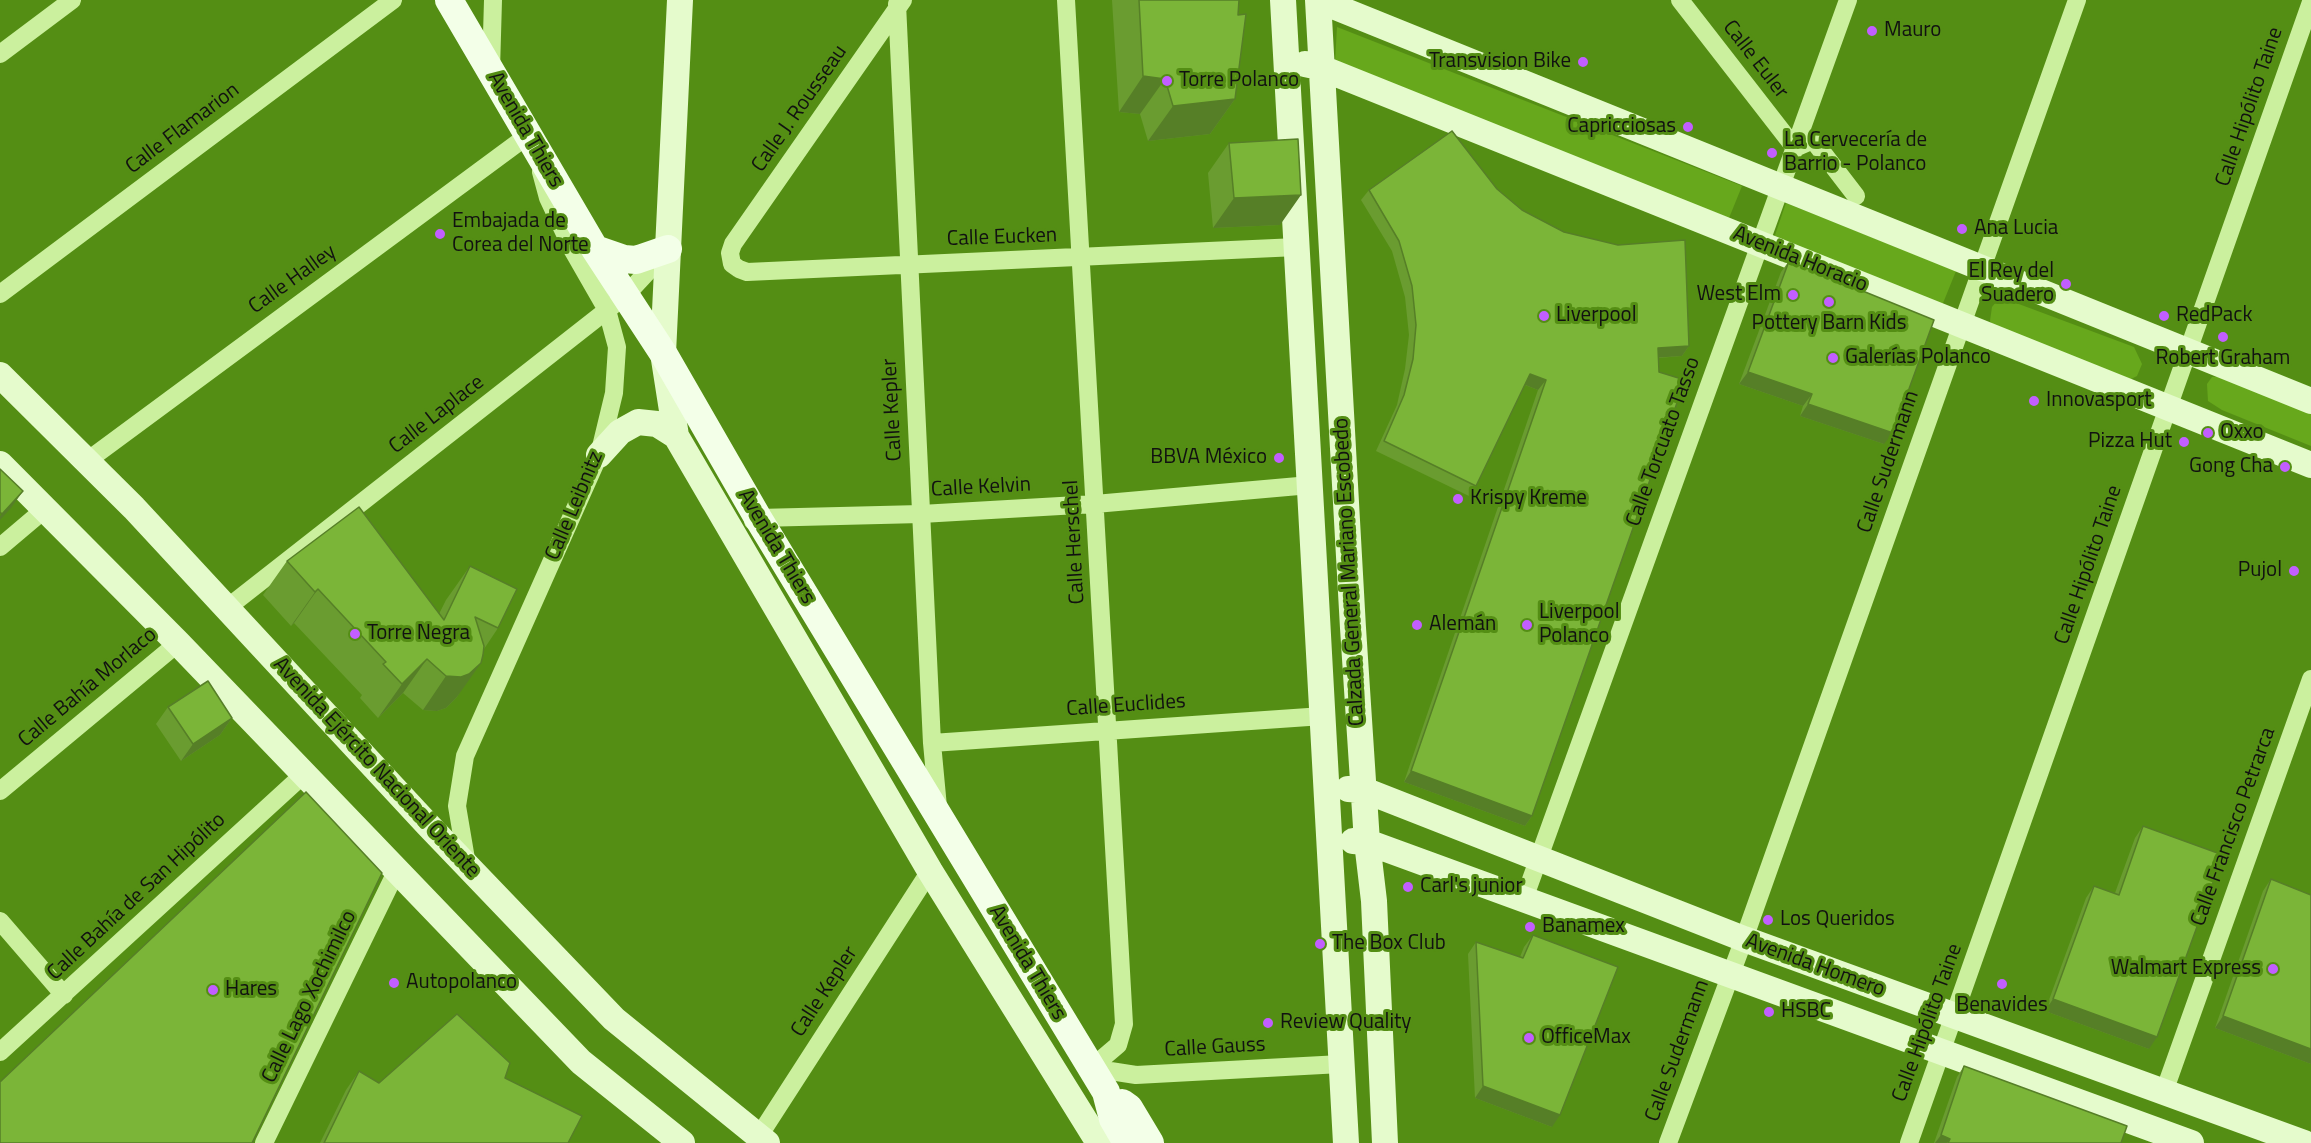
<!DOCTYPE html>
<html>
<head>
<meta charset="utf-8">
<style>
  body { margin:0 }
  canvas { display:block; background:#548e14 }
</style>
</head>
<body>
<canvas width="2311" height="1143"></canvas>
<script>
const g = document.querySelector('canvas').getContext('2d');
g.lineJoin = 'round';
function paint(path, color) {
  g.fillStyle = color;
  g.fill(path, 'evenodd');
}
function toPath(rows) {
  const path = new Path2D();
  for (const r of rows) {
    path.moveTo(r[0], r[1]);
    for (let i = 2; i < r.length; i += 2) path.lineTo(r[i], r[i + 1]);
  }
  return path;
}
function stroke(path, color, width, dash) {
  g.strokeStyle = color;
  g.lineWidth = width;
  g.lineCap = dash ? 'butt' : 'round';
  g.setLineDash(dash || []);
  g.stroke(path);
}
function drawText(font, color, halo, rows, align = 'center') {
  g.font = font + ' "Titillium Web",sans-serif';
  g.lineWidth = 6;
  g.setLineDash([]);
  g.textBaseline = 'middle';
  g.strokeStyle = halo;
  g.fillStyle = color;
  for (const [text, x, y, turn = 0] of rows) {
    g.save();
    g.translate(x, y);
    g.rotate((+turn || 0) * Math.PI / 180);
    g.textAlign = isNaN(turn) ? turn : align;
    if (halo) g.strokeText(text, 0, 0);
    g.fillText(text, 0, 0);
    g.restore();
  }
}
paint(toPath([
  [1337,27,1742,186,1729,218,1335,63],
  [1786,203,1956,271,1941,308,1774,238],
  [2000,297,2134,347,2142,364,2137,376,2129,380,1996,332,1990,321,1992,307],
  [2223,376,2311,411,2311,446,2222,410,2208,401,2207,384,2212,377]
]), '#67a81c');
stroke(toPath([
  [903,0,733,244,730,253,732,264,739,269,747,272,1297,247],
  [1066,0,1124,1024,1118,1045,1091,1068],
  [1680,0,1795,148,1813,140,1856,196],
  [897,4,932,743,938,807],
  [0,54,72,0],
  [491,70,493,0],
  [0,294,393,0],
  [87,461,527,136],
  [753,521,758,518,921,514,1095,504,1310,485],
  [0,547,45,509],
  [227,608,625,296,665,253],
  [932,743,1323,716],
  [0,791,178,643],
  [467,865,457,806,465,756,599,455,614,393,617,347,607,310,572,249,548,198,541,172],
  [1524,899,1848,0],
  [0,921,64,995],
  [0,1052,303,775],
  [1091,1068,1136,1075,1341,1064],
  [2164,1092,2311,679],
  [759,1136,930,871],
  [264,1143,397,870],
  [1668,1143,1744,939,2077,0],
  [1909,1143,2311,2]
]), '#cbf09e', 18);
stroke(toPath([
  [680,0,663,353,676,436,930,871,1099,1143],
  [1283,0,1346,1143],
  [1318,0,1353,628,1367,842,1374,901,1385,1143],
  [1318,0,2311,401],
  [1305,64,1319,67,2311,465],
  [0,375,134,508,427,824,614,1019,767,1143],
  [599,455,620,432,638,422,657,424,676,436],
  [0,464,178,643,581,1062,682,1143],
  [1348,789,1364,790,1744,939,2304,1143],
  [1353,841,1367,842,2191,1143]
]), '#e5fbcc', 26);
stroke(toPath([
  [449,0,595,249,663,353,758,518,1106,1092,1113,1119,1127,1143],
  [595,249,624,259,636,260,668,249],
  [1122,1103,1129,1108,1150,1143]
]), '#f3ffe8', 28);
paint(toPath([
  [1112,0,1239,0,1235,99,1210,134,1148,141,1140,114,1119,112],
  [1229,143,1280,225,1213,228,1208,173],
  [1497,189,1689,346,1682,356,1658,358,1532,816,1525,826,1404,782,1538,390,1525,385,1476,486,1469,496,1376,451,1397,405,1405,369,1409,335,1405,297,1392,251,1361,200,1369,190],
  [1789,261,1884,444,1800,416,1803,406,1739,384,1781,272],
  [287,561,439,614,446,600,470,566,498,628,484,649,457,697,446,708,437,711,423,710,403,693,378,718,360,698,362,695,294,623,291,626,263,595],
  [168,707,232,718,220,735,181,761,156,724],
  [2143,826,2149,1049,2045,1011,2086,898,2094,886,2115,893,2135,838],
  [2271,879,2311,895,2311,1064,2215,1028,2263,891],
  [1533,935,1552,1127,1475,1098,1468,954,1476,942,1520,957,1524,947],
  [1964,1066,2121,1143,1934,1143,1957,1077],
  [359,1071,379,1083,505,1078,568,1143,320,1143,346,1090]
]), '#6a9c30');
paint(toPath([
  [1143,76,1165,79,1140,114,1119,112],
  [1235,99,1210,134,1148,141,1173,106],
  [1301,195,1280,225,1213,228,1234,198],
  [1689,346,1682,356,1651,358,1658,348],
  [1748,372,1812,394,1803,406,1739,384],
  [1530,374,1546,380,1538,390,1523,384],
  [1808,404,1893,433,1884,444,1800,416],
  [23,491,11,508,0,520,0,516,2,514],
  [318,589,294,623,291,626,315,592],
  [427,659,403,693,378,718,402,684],
  [481,663,457,697,446,708,437,711,423,710,446,676],
  [232,718,220,735,181,761,193,744],
  [1411,771,1532,816,1525,826,1404,782],
  [2053,999,2157,1037,2149,1049,2045,1011],
  [2223,1016,2311,1049,2311,1064,2215,1028],
  [1483,1086,1560,1115,1552,1127,1475,1098],
  [1941,1135,1950,1139,1947,1143,1935,1143]
]), '#567f27');
const building = toPath([
  [1139,0,1239,0,1238,15,1246,14,1235,99,1173,106,1165,79,1143,76,1139,0],
  [1452,131,1497,189,1522,210,1564,232,1618,245,1685,240,1689,346,1658,348,1659,372,1685,380,1532,816,1411,771,1546,380,1530,374,1476,486,1384,441,1404,395,1413,359,1416,325,1412,286,1399,241,1369,190,1452,131],
  [1298,139,1301,195,1234,198,1229,143,1298,139],
  [1789,261,1934,320,1893,433,1808,404,1812,394,1748,372,1789,261],
  [0,469,23,491,2,514,0,512,0,469],
  [359,507,444,620,470,566,517,589,498,628,475,617,484,646,483,655,481,663,469,674,461,677,446,676,427,659,402,684,383,664,386,662,318,589,315,592,287,561,359,507],
  [208,681,232,718,193,744,168,707,208,681],
  [306,792,382,873,252,1143,0,1143,0,1082,306,792],
  [2143,826,2223,855,2157,1037,2053,999,2094,886,2119,895,2143,826],
  [2271,879,2311,895,2311,1049,2223,1016,2271,879],
  [1533,935,1618,967,1560,1115,1483,1086,1476,942,1523,958,1533,935],
  [457,1014,510,1063,505,1078,582,1116,568,1143,324,1143,359,1071,379,1083,457,1014],
  [1964,1066,2127,1126,2121,1143,1948,1143,1950,1139,1941,1135,1964,1066]
]);
paint(building, '#7bb538');
stroke(building, '#567f27', 1.5);
for (const [x, y, r, color] of [
  [1872,31,6,"#c25eff"],
  [1583,62,6,"#c25eff"],
  [1167,81,6,"#c25eff"],
  [1688,127,6,"#c25eff"],
  [1772,153,6,"#c25eff"],
  [1962,229,6,"#c25eff"],
  [440,234,6,"#c25eff"],
  [2066,284,6,"#c25eff"],
  [1793,295,6,"#c25eff"],
  [1829,302,6,"#c25eff"],
  [1544,316,6,"#c25eff"],
  [2164,316,6,"#c25eff"],
  [2223,337,6,"#c25eff"],
  [1833,358,6,"#c25eff"],
  [2034,401,6,"#c25eff"],
  [2208,433,6,"#c25eff"],
  [2184,442,6,"#c25eff"],
  [1279,458,6,"#c25eff"],
  [2285,467,6,"#c25eff"],
  [1458,499,6,"#c25eff"],
  [2294,571,6,"#c25eff"],
  [1417,625,6,"#c25eff"],
  [1527,625,6,"#c25eff"],
  [355,634,6,"#c25eff"],
  [1408,887,6,"#c25eff"],
  [1768,920,6,"#c25eff"],
  [1530,927,6,"#c25eff"],
  [1320,944,6,"#c25eff"],
  [2273,969,6,"#c25eff"],
  [394,983,6,"#c25eff"],
  [2002,984,6,"#c25eff"],
  [213,990,6,"#c25eff"],
  [1769,1012,6,"#c25eff"],
  [1268,1023,6,"#c25eff"],
  [1529,1038,6,"#c25eff"]
]) {
  const dot = new Path2D();
  dot.arc(x, y, r, 0, 2 * Math.PI);
  g.fillStyle = color;
  g.fill(dot);
  stroke(dot, '#548e14', 2);
}
drawText('21px', '#111', '#548e14', [
  ["Mauro",1884,31],
  ["Transvision Bike",1571,62,"right"],
  ["Torre Polanco",1179,81],
  ["Capricciosas",1676,127,"right"],
  ["La Cervecería de",1784,141],
  ["Barrio - Polanco",1784,165],
  ["Embajada de",452,222],
  ["Corea del Norte",452,246],
  ["Ana Lucia",1974,229],
  ["El Rey del",2054,272,"right"],
  ["Suadero",2054,296,"right"],
  ["West Elm",1781,295,"right"],
  ["Liverpool",1556,316],
  ["RedPack",2176,316],
  ["Pottery Barn Kids",1829,324,"center"],
  ["Galerías Polanco",1845,358],
  ["Robert Graham",2223,359,"center"],
  ["Innovasport",2046,401],
  ["Oxxo",2220,433],
  ["Pizza Hut",2172,442,"right"],
  ["BBVA México",1267,458,"right"],
  ["Gong Cha",2273,467,"right"],
  ["Krispy Kreme",1470,499],
  ["Pujol",2282,571,"right"],
  ["Liverpool",1539,613],
  ["Polanco",1539,637],
  ["Alemán",1429,625],
  ["Torre Negra",367,634],
  ["Carl's junior",1420,887],
  ["Los Queridos",1780,920],
  ["Banamex",1542,927],
  ["The Box Club",1332,944],
  ["Walmart Express",2261,969,"right"],
  ["Autopolanco",406,983],
  ["Hares",225,990],
  ["Benavides",2002,1006,"center"],
  ["HSBC",1781,1012],
  ["Review Quality",1280,1023],
  ["OfficeMax",1541,1038]
], 'left');
drawText('21px', '#111', '#548e14', [
  ["Calle Euler",1755,60,52],
  ["Calle Hipólito Taine",2250,107,-71],
  ["Calle J. Rousseau",800,109,-55],
  ["Calle Flamarion",183,129,-37],
  ["Avenida Thiers",525,130,60],
  ["Calle Eucken",1002,238,-2],
  ["Avenida Horacio",1800,260,22],
  ["Calle Halley",293,280,-36],
  ["Calle Kepler",893,410,-93],
  ["Calle Laplace",437,415,-38],
  ["Calle Torcuato Tasso",1664,442,-70],
  ["Calle Sudermann",1889,462,-71],
  ["Calle Kelvin",981,488,-3],
  ["Calle Leibnitz",575,506,-67],
  ["Calle Herschel",1075,542,-93],
  ["Avenida Thiers",776,547,59],
  ["Calle Hipólito Taine",2089,565,-71],
  ["Calzada General Mariano Escobedo",1350,572,-93],
  ["Calle Bahía Morlaco",88,688,-40],
  ["Calle Euclides",1126,706,-4],
  ["Avenida Ejército Nacional Oriente",376,768,47],
  ["Calle Francisco Petrarca",2234,827,-70],
  ["Calle Bahía de San Hipólito",137,897,-43],
  ["Avenida Thiers",1027,963,59],
  ["Avenida Homero",1815,966,20],
  ["Calle Kepler",825,992,-57],
  ["Calle Lago Xochimilco",310,997,-64],
  ["Calle Hipólito Taine",1928,1023,-70],
  ["Calle Gauss",1215,1048,-3],
  ["Calle Sudermann",1678,1051,-70]
]);
</script>
</body>
</html>
